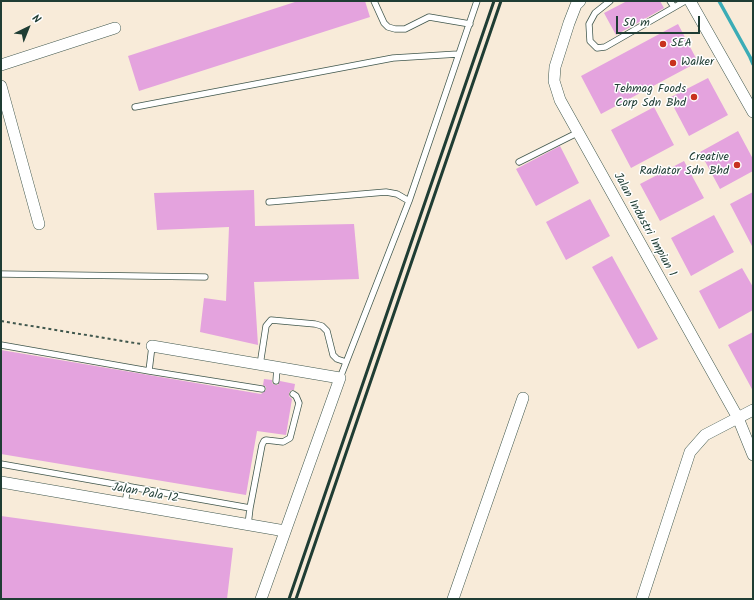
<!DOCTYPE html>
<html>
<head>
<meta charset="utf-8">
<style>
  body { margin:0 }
  #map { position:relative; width:754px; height:600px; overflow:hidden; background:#f8ebd9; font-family:Kalam,sans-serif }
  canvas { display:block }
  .frame { position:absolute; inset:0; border:2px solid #1f3d34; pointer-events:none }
  .north { position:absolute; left:8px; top:8px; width:40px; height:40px; -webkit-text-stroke:3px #fff; paint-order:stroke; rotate:43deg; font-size:11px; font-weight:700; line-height:16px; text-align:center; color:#1f3d34 }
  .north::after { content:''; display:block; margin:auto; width:14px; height:18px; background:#1f3d34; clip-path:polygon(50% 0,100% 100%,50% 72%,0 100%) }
  .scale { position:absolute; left:616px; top:16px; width:84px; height:18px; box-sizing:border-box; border:2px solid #1f3d34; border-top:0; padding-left:5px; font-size:12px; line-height:14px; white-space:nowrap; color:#1f3d34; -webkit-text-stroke:3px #fff; paint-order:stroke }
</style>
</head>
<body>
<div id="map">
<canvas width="754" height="600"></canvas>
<div class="frame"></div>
<div class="north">N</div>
<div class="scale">50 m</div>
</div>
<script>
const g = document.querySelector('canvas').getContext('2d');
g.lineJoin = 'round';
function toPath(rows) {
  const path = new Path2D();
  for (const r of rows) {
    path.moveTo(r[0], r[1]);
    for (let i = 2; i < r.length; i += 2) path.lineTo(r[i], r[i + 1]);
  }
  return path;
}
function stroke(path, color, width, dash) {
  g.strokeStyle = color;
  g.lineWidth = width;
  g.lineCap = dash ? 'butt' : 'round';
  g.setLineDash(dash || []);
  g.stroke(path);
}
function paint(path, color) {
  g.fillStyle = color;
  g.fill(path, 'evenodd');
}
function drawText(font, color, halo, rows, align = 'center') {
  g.font = font + ' Kalam,sans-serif';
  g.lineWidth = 3;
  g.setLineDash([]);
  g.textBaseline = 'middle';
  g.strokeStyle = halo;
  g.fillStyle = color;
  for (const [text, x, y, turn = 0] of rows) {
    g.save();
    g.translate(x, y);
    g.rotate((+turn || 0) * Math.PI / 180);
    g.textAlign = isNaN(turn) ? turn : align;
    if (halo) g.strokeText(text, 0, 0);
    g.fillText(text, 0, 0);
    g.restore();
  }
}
stroke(toPath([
  [719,1,750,57,753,64]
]), '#3bacb6', 3.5);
paint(toPath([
  [298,1,365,1,370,17,139,91,128,56],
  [627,1,660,1,664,8,616,35,604,13],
  [678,24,698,62,601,114,581,76],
  [708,78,728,115,689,136,669,98],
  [654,107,674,145,631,168,611,130],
  [738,131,753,159,753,171,720,189,700,152],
  [560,146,579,183,536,206,516,169],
  [684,161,704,198,660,221,640,184],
  [254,190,255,226,354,224,359,279,254,282,258,345,200,332,204,298,226,301,229,227,157,230,154,193],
  [753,192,753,248,730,204],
  [590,199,610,236,566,260,546,222],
  [714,215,734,252,691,276,671,238],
  [612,256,658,339,638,349,592,267],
  [742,268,753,287,753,310,719,329,699,291],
  [753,332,753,391,728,345],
  [1,350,261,394,266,390,266,387,263,385,264,379,272,380,272,383,275,385,278,385,280,381,295,384,294,390,291,390,289,393,289,396,292,399,286,435,257,431,246,495,1,454],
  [1,516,233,548,227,599,1,599]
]), '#e4a3de');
const service = toPath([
  [374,1,384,23,388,27,395,29,405,29,429,17,470,24],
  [610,1,595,13,589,24,590,41,597,48,605,47,685,1],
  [670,1,674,7],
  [135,107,393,58,458,54],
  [519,162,577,133],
  [269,202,386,192,397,194,409,201],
  [1,274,205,277],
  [1,345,149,371,152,346],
  [260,365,266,326,271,320,315,324,322,326,327,331,333,355,337,359,346,362],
  [149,371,262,389],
  [340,378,409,201,477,1],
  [276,381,277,368],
  [1,464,250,508,262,445,264,441,266,440,283,442,290,438,299,403,296,396,293,394],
  [125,503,128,486],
  [248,525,250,508]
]);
const minor = toPath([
  [580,1,576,5,569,23,555,67,554,81,560,100,738,418,753,455],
  [690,1,753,112],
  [1,65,115,28],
  [1,86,39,224],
  [152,346,340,378,261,599],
  [1,482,285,531],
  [453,599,523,398],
  [642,599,690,452,705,435,753,410]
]);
stroke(service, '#40574d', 7);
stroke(minor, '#40574d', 12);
stroke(toPath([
  [1,321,141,344]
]), '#40574d', 2, [3, 3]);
stroke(service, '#fff', 5.5);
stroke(minor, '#fff', 11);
stroke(toPath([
  [289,599,494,1],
  [296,599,501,1]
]), '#1f3d34', 3);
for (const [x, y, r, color] of [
  [663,44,4,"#c8321e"],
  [673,63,4,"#c8321e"],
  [694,97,4,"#c8321e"],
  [737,165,4,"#c8321e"]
]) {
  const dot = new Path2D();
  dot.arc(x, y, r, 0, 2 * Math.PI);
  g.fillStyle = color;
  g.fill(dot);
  stroke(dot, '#fff', 1.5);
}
drawText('12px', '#1f3d34', '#fff', [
  ["SEA",671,44],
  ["Walker",681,63],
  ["Tehmag Foods",686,90,"right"],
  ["Corp Sdn Bhd",686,104,"right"],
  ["Creative",729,158,"right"],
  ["Radiator Sdn Bhd",729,172,"right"]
], 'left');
drawText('12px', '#1f3d34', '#fff', [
  ["Jalan Industri Impian 1",644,225,61],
  ["Jalan Pala 12",145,494,10]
]);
</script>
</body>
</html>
